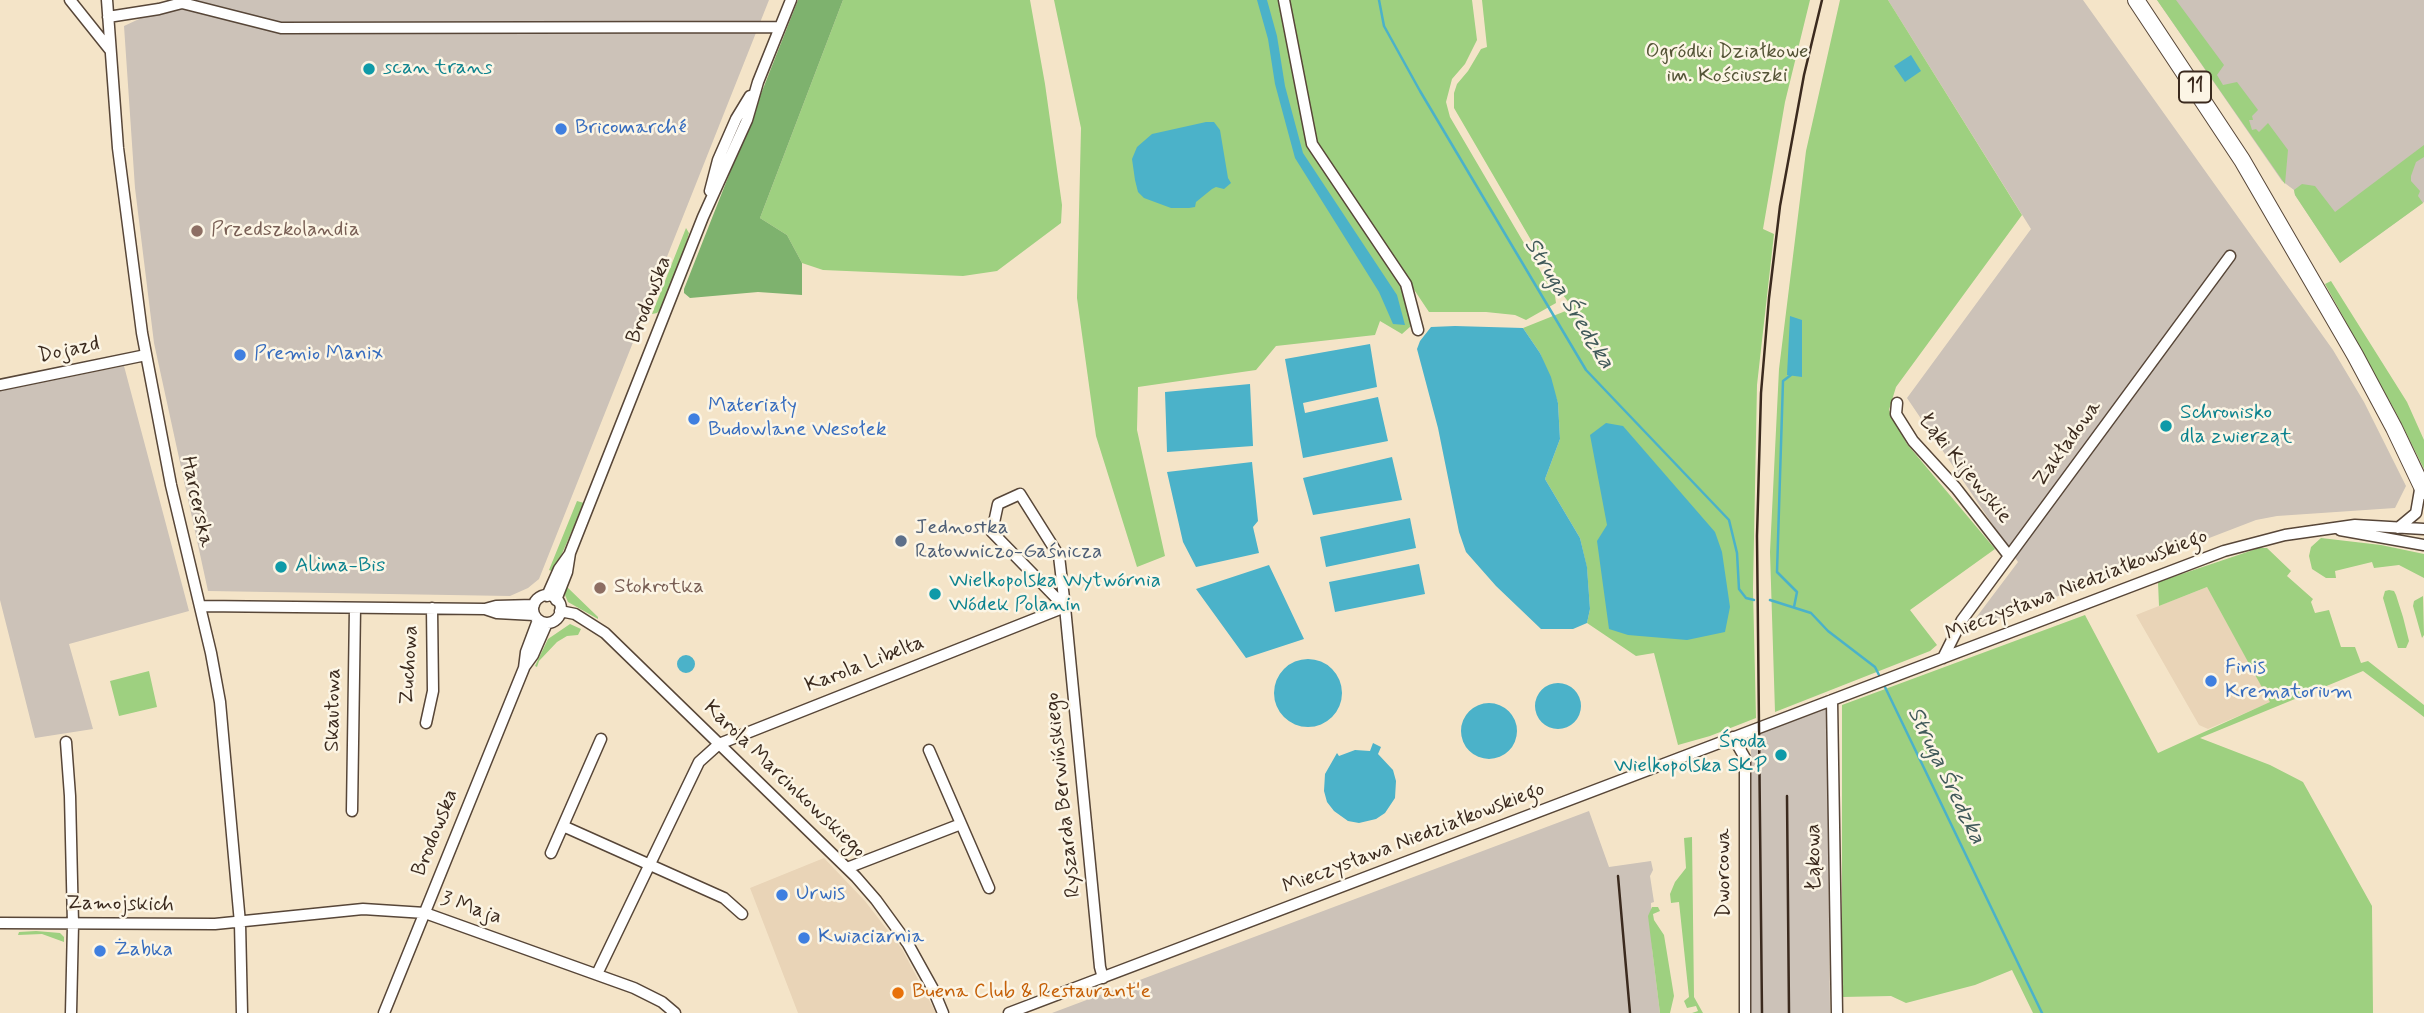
<!DOCTYPE html>
<html>
<head>
<meta charset="utf-8">
<style>
  body { margin:0 }
  canvas { display:block; background:#f4e4c8 }
</style>
</head>
<body>
<canvas width="2424" height="1013"></canvas>
<script>
const g = document.querySelector('canvas').getContext('2d');
g.lineJoin = 'round';
function paint(path, color) {
  g.fillStyle = color;
  g.fill(path, 'evenodd');
}
function toPath(rows) {
  const path = new Path2D();
  for (const r of rows) {
    if (r.length === 3) {
      path.moveTo(r[0] + r[2], r[1]);
      path.arc(r[0], r[1], r[2], 0, 2 * Math.PI);
      continue;
    }
    path.moveTo(r[0], r[1]);
    for (let i = 2; i < r.length; i += 2) path.lineTo(r[i], r[i + 1]);
  }
  return path;
}
function stroke(path, color, width, dash) {
  g.strokeStyle = color;
  g.lineWidth = width;
  g.lineCap = dash ? 'butt' : 'round';
  g.setLineDash(dash || []);
  g.stroke(path);
}
function drawText(font, color, halo, rows, align = 'center') {
  g.font = font + ' Mynerve,sans-serif';
  g.lineWidth = 5;
  g.setLineDash([]);
  g.textBaseline = 'middle';
  g.strokeStyle = halo;
  g.fillStyle = color;
  for (const [text, x, y, turn = 0] of rows) {
    g.save();
    g.translate(x, y);
    g.rotate((+turn || 0) * Math.PI / 180);
    g.textAlign = isNaN(turn) ? turn : align;
    if (halo) g.strokeText(text, 0, 0);
    g.fillText(text, 0, 0);
    g.restore();
  }
}
paint(toPath([
  [2207,587,2271,702,2208,729,2199,725,2136,615],
  [824,858,865,901,902,949,936,1013,798,1013,750,888]
]), '#e9d4b7');
paint(toPath([
  [180,0,769,0,539,579,528,588,510,596,208,591,154,343,135,188,124,26],
  [1888,0,2083,0,2333,350,2364,402,2406,486,2395,508,2277,516,2256,520,1970,630,1969,627,2018,562,1907,398,2031,229],
  [2157,0,2424,0,2424,202,2340,263,2295,195,2294,190,2282,181],
  [124,366,189,611,69,644,93,729,35,738,0,600,0,391],
  [1827,708,1830,1013,1750,1013,1751,737],
  [1589,811,1609,867,1651,861,1653,870,1650,876,1654,902,1651,903,1652,948,1660,1013,1052,1013]
]), '#ccc2b8');
paint(toPath([
  [843,0,1030,0,1045,84,1062,205,1061,223,997,271,963,276,823,270,802,263,787,235,760,218],
  [1054,0,1281,0,1309,146,1402,285,1409,307,1411,326,1402,334,1380,321,1375,335,1276,346,1256,370,1138,387,1137,430,1165,556,1137,567,1096,436,1077,298,1081,128],
  [1289,0,1472,0,1477,40,1465,64,1452,79,1446,102,1450,117,1555,296,1556,303,1526,320,1515,315,1486,312,1429,312,1316,143],
  [1482,0,1810,0,1785,102,1763,229,1774,234,1757,385,1753,589,1756,718,1710,736,1678,745,1654,653,1636,656,1587,623,1590,609,1587,568,1580,538,1545,479,1560,439,1558,403,1540,353,1523,328,1573,308,1563,295,1454,108,1454,93,1457,84,1468,71,1481,49,1487,47],
  [1840,0,1888,0,2022,215,1896,387,1889,410,1907,444,1995,549,1910,610,1937,645,1930,651,1775,712,1770,552,1779,369,1806,151],
  [2157,0,2176,0,2224,65,2217,75,2223,85,2237,82,2258,110,2252,116,2253,120,2249,120,2252,130,2256,129,2259,132,2268,123,2288,150,2285,184],
  [2424,145,2424,157,2416,162,2411,176,2411,181,2420,191,2418,196,2423,203,2340,263,2295,195,2294,190,2302,184,2315,186,2335,212],
  [686,228,689,233,686,244,661,309,657,313,652,314],
  [2331,281,2407,402,2424,440,2424,469,2395,411,2325,284],
  [577,501,584,503,554,572,549,570],
  [2321,538,2381,545,2424,554,2424,578,2399,565,2374,568,2372,562,2335,571,2336,578,2326,578,2312,569,2309,556,2311,547],
  [2259,548,2267,548,2291,571,2287,576,2313,599,2311,602,2315,613,2329,610,2341,647,2355,647,2361,663,2368,661,2424,705,2424,717,2363,671,2200,738,2270,765,2303,782,2372,906,2373,1013,2033,1013,2012,970,1975,985,1906,1003,1891,996,1842,997,1842,705,2085,615,2158,753,2270,702,2207,587,2159,606,2158,582],
  [566,586,598,617,598,619,568,602,565,595],
  [2389,590,2394,591,2396,595,2403,617,2409,641,2406,648,2398,648,2395,639,2383,598,2385,591],
  [2423,596,2424,635,2422,638,2413,606,2414,601],
  [570,624,581,629,578,635,567,636,557,642,539,661,537,667,535,666,548,639],
  [149,671,157,707,119,716,110,681],
  [1692,837,1694,997,1703,1013,1692,1013,1698,1011,1696,1006,1687,1008,1684,1001,1689,997,1679,902,1671,903,1670,894,1675,882,1686,868,1684,838],
  [1652,907,1658,907,1660,911,1653,914,1654,920,1664,935,1674,996,1670,1013,1660,1013,1648,916],
  [36,931,60,933,64,937,64,942,42,934,18,935,19,932]
]), '#9ed080');
paint(toPath([
  [798,0,843,0,760,218,787,235,802,263,802,295,758,292,690,298,684,293,684,289]
]), '#7eb26e');
paint(toPath([
  [1257,0,1267,0,1277,36,1285,86,1303,153,1391,286,1397,295,1405,325,1393,324,1379,292,1295,158,1275,84,1268,39],
  [1911,55,1921,71,1905,82,1894,66],
  [1206,122,1214,122,1220,130,1228,178,1231,183,1224,189,1216,187,1212,189,1196,202,1195,207,1189,208,1171,208,1144,198,1138,192,1135,180,1132,159,1137,147,1152,134],
  [1790,316,1802,320,1802,377,1787,375],
  [1455,326,1523,328,1540,353,1551,377,1558,403,1560,439,1545,479,1580,538,1587,567,1590,609,1587,623,1573,629,1541,629,1496,586,1466,552,1459,532,1438,428,1417,349,1420,341,1431,327],
  [1370,344,1377,387,1303,403,1305,413,1378,397,1388,441,1303,458,1285,359],
  [1250,384,1253,446,1167,452,1165,392],
  [1606,423,1623,426,1715,532,1722,552,1730,607,1725,632,1687,640,1628,635,1609,629,1597,541,1607,525,1590,435],
  [1392,457,1402,500,1313,515,1303,478],
  [1252,462,1258,521,1253,527,1259,553,1196,567,1183,542,1167,472],
  [1410,518,1416,548,1326,567,1320,537],
  [1419,564,1425,594,1335,612,1329,582],
  [1269,565,1304,639,1246,658,1196,589],
  [686,664,9],
  [1308,693,34],
  [1558,706,23],
  [1489,731,28],
  [1373,743,1381,747,1378,754,1393,770,1396,781,1395,798,1385,813,1376,819,1359,823,1348,821,1334,811,1327,802,1324,791,1325,774,1337,753,1339,756,1355,750,1370,751]
]), '#4bb2c9');
stroke(toPath([
  [1379,0,1384,26,1420,91,1586,370,1729,520,1737,553,1739,589,1746,598,1754,600],
  [1791,375,1783,381,1777,572,1797,592,1794,607],
  [1770,600,1811,613,1828,631,1875,667,1881,679],
  [1884,685,2042,1013]
]), '#4bb2c9', 2.5);
const minor = toPath([
  [70,0,110,50],
  [107,0,118,148,142,333,171,485,211,653,220,702,240,923,242,1013],
  [1284,0,1312,144,1406,284,1418,330],
  [108,17,159,9,182,3,281,28,780,27],
  [710,191,718,160,736,119,750,96],
  [0,385,146,355],
  [1897,403,1896,414,1913,441,1956,488,2009,556],
  [2398,528,2416,513,2421,484],
  [2340,530,2424,545],
  [547,609,14],
  [547,596,559,569,569,555],
  [556,600,567,572,570,553,703,217,747,120,758,82,791,0],
  [200,606,485,609,496,606,534,605],
  [1065,607,992,532,998,504,1020,494,1059,556,1065,607,1100,967,1103,978],
  [485,609,497,613,534,615],
  [560,611,575,614,605,633,856,877,876,900,908,944,933,989,943,1013],
  [1943,658,1962,620,2230,256],
  [525,666,533,655,547,623],
  [1832,700,1837,1013],
  [426,723,433,691,432,608],
  [1733,737,1745,758,1745,1013],
  [66,742,70,796,73,924,71,1013],
  [929,750,989,888],
  [352,811,355,608],
  [563,826,724,898,742,914],
  [551,853,601,739],
  [847,868,961,824],
  [0,923,215,924,363,909,425,913,634,988,662,1002,675,1013],
  [597,974,699,762,719,744,1065,607],
  [384,1013,524,668,526,652,538,620],
  [1009,1013,2224,551,2285,535,2355,525,2424,529]
]);
const highway = toPath([
  [2136,0,2242,160,2355,355,2394,428,2424,491]
]);
stroke(minor, '#574638', 13);
stroke(highway, '#574638', 18);
stroke(minor, '#fff', 10);
stroke(highway, '#fff', 16);
stroke(toPath([
  [1787,796,1789,1013],
  [1618,876,1630,1013],
  [1762,1013,1757,536,1761,393,1769,298,1780,206,1804,75,1822,0]
]), '#3b2a1e', 2.5);
for (const [x, y, r, color] of [
  [369,69,7,"#0f9aa8"],
  [561,129,7,"#3f7fe0"],
  [197,231,7,"#8d6e63"],
  [240,355,7,"#3f7fe0"],
  [694,419,7,"#3f7fe0"],
  [2166,426,7,"#0f9aa8"],
  [901,541,7,"#5c6f8a"],
  [281,567,7,"#0f9aa8"],
  [600,588,7,"#8d6e63"],
  [935,594,7,"#0f9aa8"],
  [2211,681,7,"#3f7fe0"],
  [1781,755,7,"#0f9aa8"],
  [782,895,7,"#3f7fe0"],
  [804,938,7,"#3f7fe0"],
  [100,951,7,"#3f7fe0"],
  [898,993,7,"#e8710a"]
]) {
  const dot = new Path2D();
  dot.arc(x, y, r, 0, 2 * Math.PI);
  g.fillStyle = color;
  g.fill(dot);
  stroke(dot, '#fcf5e5', 2.5);
}
for (const [x, y, w] of [
  [2195,87,32]
]) {
  const box = new Path2D();
  box.roundRect(x - w / 2, y - 15.5, w, 31, 5);
  g.fillStyle = '#fcf5e5';
  g.fill(box);
  stroke(box, '#3b2a1e', 2);
}
drawText('bold 19px', '#3b2a1e', null, [
  ["11",2195,87]
]);
drawText('21px', '#545436', '#fcf5e5', [
  ["Ogródki Działkowe",1727,53],
  ["im. Kościuszki",1727,77]
]);
drawText('21px', '#0d838f', '#fcf5e5', [
  ["scan trans",383,69],
  ["Schronisko",2180,414],
  ["dla zwierząt",2180,438],
  ["Alima-Bis",295,567],
  ["Wielkopolska Wytwórnia",949,582],
  ["Wódek Polanin",949,606],
  ["Środa",1767,743,"right"],
  ["Wielkopolska SKP",1767,767,"right"]
], 'left');
drawText('21px', '#366cbe', '#fcf5e5', [
  ["Bricomarché",575,129],
  ["Premio Manix",254,355],
  ["Materiały",708,407],
  ["Budowlane Wesołek",708,431],
  ["Finis",2225,669],
  ["Krematorium",2225,693],
  ["Urwis",796,895],
  ["Kwiaciarnia",818,938],
  ["Żabka",114,951]
], 'left');
drawText('21px', '#785e54', '#fcf5e5', [
  ["Przedszkolandia",211,231],
  ["Stokrotka",614,588]
], 'left');
drawText('21px', '#3b2a1e', '#fcf5e5', [
  ["Brodowska",650,300,-69],
  ["Dojazd",69,351,-12],
  ["Zakładowa",2068,444,-54],
  ["Łąki Kijewskie",1964,469,51],
  ["Harcerska",196,502,78],
  ["Mieczysława Niedziałkowskiego",2077,586,-21],
  ["Zuchowa",410,665,-87],
  ["Karola Libelta",865,665,-21],
  ["Skautowa",334,710,-89],
  ["Karola Marcinkowskiego",784,780,44],
  ["Ryszarda Berwińskiego",1064,795,-96],
  ["Brodowska",436,833,-68],
  ["Mieczysława Niedziałkowskiego",1414,839,-21],
  ["Łąkowa",1815,857,-91],
  ["Dworcowa",1725,873,-90],
  ["Zamojskich",120,905,1],
  ["3 Maja",471,909,19]
]);
drawText('21px', '#4e5e75', '#fcf5e5', [
  ["Jednostka",915,529],
  ["Ratowniczo-Gaśnicza",915,553]
], 'left');
drawText('21px', '#c56008', '#fcf5e5', [
  ["Buena Club & Restaurant'e",912,993]
], 'left');
drawText('italic 23px', '#415a5a', '#fcf5e5', [
  ["Struga Średzka",1568,304,58],
  ["Struga Średzka",1945,776,64]
]);
</script>
</body>
</html>
